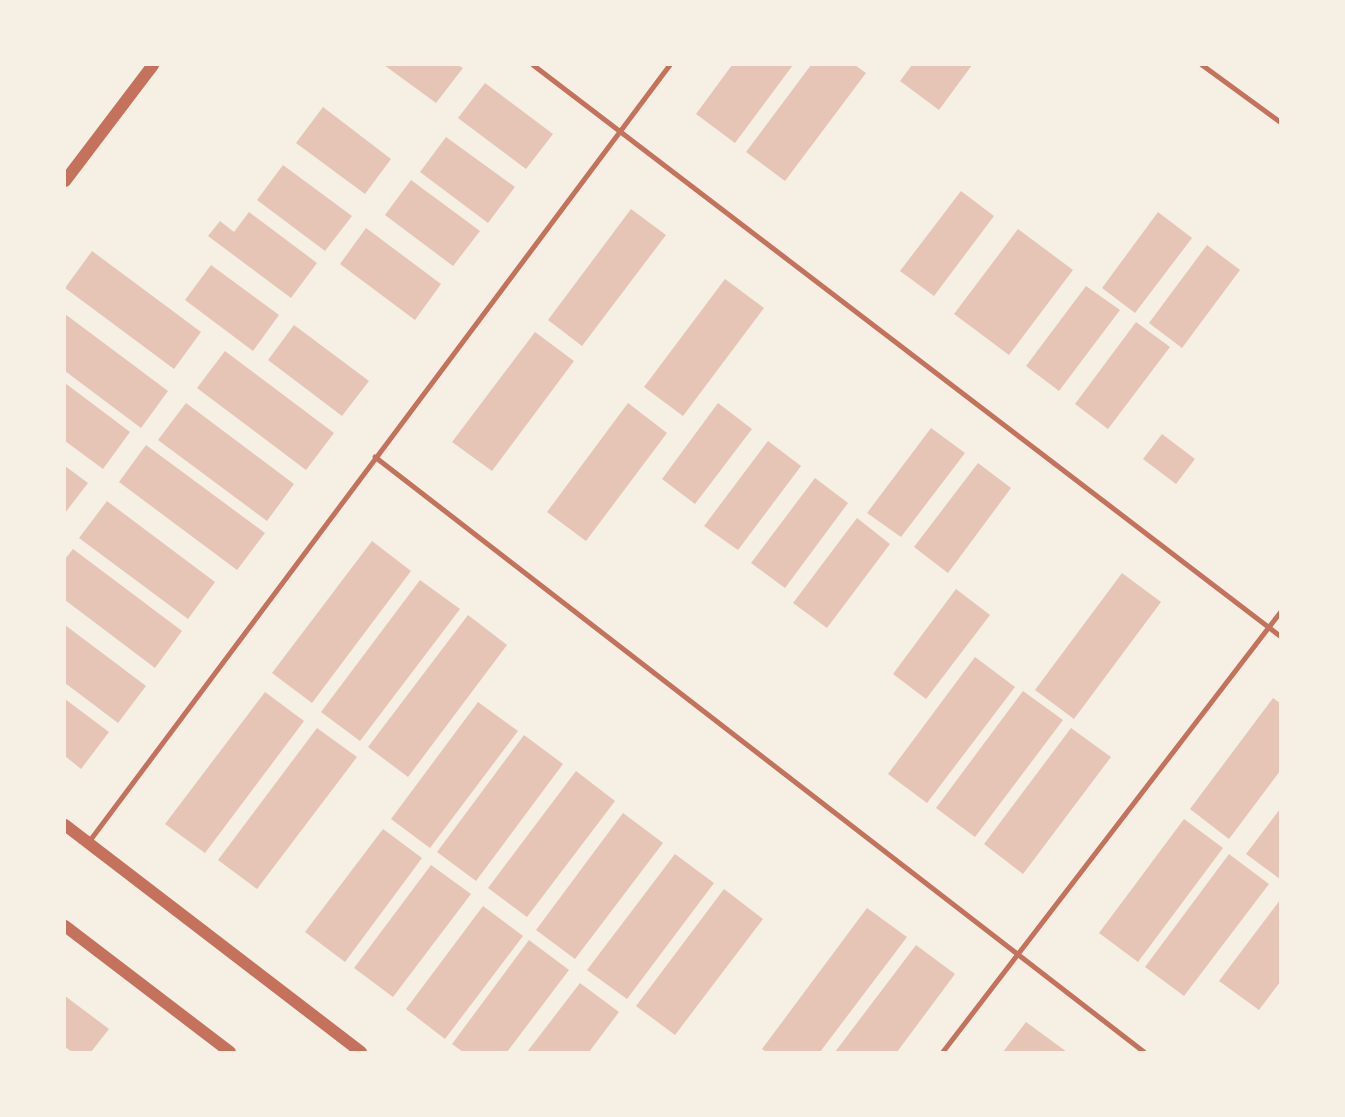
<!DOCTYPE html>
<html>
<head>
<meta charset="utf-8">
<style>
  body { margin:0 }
  #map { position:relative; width:1345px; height:1117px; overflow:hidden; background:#f6efe4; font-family:Poppins,sans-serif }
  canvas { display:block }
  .frame { position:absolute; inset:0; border:66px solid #f6efe4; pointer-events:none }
</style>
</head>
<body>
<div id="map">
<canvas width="1345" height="1117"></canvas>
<div class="frame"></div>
</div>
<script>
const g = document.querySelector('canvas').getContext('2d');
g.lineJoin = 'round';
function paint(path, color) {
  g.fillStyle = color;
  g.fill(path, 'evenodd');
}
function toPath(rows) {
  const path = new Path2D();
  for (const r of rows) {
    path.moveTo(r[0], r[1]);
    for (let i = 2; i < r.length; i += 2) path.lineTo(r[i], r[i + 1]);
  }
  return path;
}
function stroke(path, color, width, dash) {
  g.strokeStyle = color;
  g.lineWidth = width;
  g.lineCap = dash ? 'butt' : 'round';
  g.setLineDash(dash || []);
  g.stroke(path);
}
paint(toPath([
  [384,65,458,65,463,68,436,103],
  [732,65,793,65,735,143,696,114],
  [811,65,855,65,866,73,785,181,746,152],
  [912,65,972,65,939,110,900,81],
  [485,83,553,134,526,169,458,118],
  [323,107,391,159,365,194,296,143],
  [446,137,515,187,488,223,420,172],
  [283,165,352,216,325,251,257,200],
  [411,180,480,231,453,266,385,215],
  [961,191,994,216,934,296,900,271],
  [631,209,666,235,582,346,548,320],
  [249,212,317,263,291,298,208,236,220,221,234,232],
  [1158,212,1192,238,1135,313,1102,288],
  [366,228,441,284,415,320,340,264],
  [1018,229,1073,270,1009,355,954,314],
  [1207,245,1240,270,1182,348,1149,323],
  [92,251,201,332,174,369,65,288],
  [211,265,279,315,253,351,185,300],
  [725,279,764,308,683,416,644,387],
  [1086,286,1120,310,1059,391,1026,366],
  [65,314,168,391,141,428,65,371],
  [1136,322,1170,347,1108,429,1075,404],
  [294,325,369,381,342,416,268,360],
  [535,332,574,361,492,471,452,442],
  [225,351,334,433,306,470,197,388],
  [65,383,130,432,103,469,65,441],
  [186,403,294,484,267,521,158,440],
  [628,403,667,433,586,541,547,512],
  [718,403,752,429,695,504,662,479],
  [931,428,965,453,901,537,867,513],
  [1162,434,1195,459,1176,484,1143,459],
  [768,441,801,466,738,550,704,526],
  [146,445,265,533,237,570,119,482],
  [978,463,1011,488,948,573,914,547],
  [65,466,88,483,65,513],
  [815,478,848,503,785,588,751,563],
  [107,501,215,582,188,619,79,538],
  [857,518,890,544,827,628,793,603],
  [372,541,411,571,312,703,272,673],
  [73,549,182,631,155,668,65,600,65,559],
  [1122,573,1161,602,1074,719,1035,690],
  [420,580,460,609,360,741,321,712],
  [956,589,990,615,926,699,893,674],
  [468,615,507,645,408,777,368,747],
  [65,625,146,686,118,723,65,683],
  [975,657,1015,687,927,803,888,774],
  [1023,691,1063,720,975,837,936,808],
  [265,692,304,721,205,853,165,824],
  [1273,698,1280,703,1280,771,1229,839,1190,809],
  [65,699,109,732,81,769,65,756],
  [478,702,518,731,430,848,391,819],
  [317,728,357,757,257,889,218,860],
  [1071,728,1111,757,1023,874,984,844],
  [524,735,563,764,476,881,437,852],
  [576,771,615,801,527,917,488,888],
  [1280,809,1280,879,1246,854],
  [623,813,663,843,575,959,536,930],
  [1184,819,1223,848,1138,962,1099,933],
  [383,829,422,858,345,962,305,932],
  [675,854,714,883,627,999,587,970],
  [1229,854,1269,884,1184,996,1145,967],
  [431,865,471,894,393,997,354,968],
  [724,889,763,919,675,1035,636,1006],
  [1280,900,1280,982,1259,1010,1219,981],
  [483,906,523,936,445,1039,406,1009],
  [867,908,907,937,820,1052,766,1052,762,1049],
  [529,940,569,970,507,1052,463,1052,452,1044],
  [916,945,955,974,897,1052,835,1052],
  [580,983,619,1012,589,1052,527,1052],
  [65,996,109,1029,91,1052,72,1052,65,1047],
  [1026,1022,1067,1052,1003,1052]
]), '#e6c5b7');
stroke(toPath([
  [533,65,1280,636],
  [1202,65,1280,122],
  [375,457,1144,1052],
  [89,842,670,65],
  [943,1052,1280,613]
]), '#c5725c', 5);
stroke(toPath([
  [65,181,153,65],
  [65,825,361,1052],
  [65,926,230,1052]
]), '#c5725c', 12);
</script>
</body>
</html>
